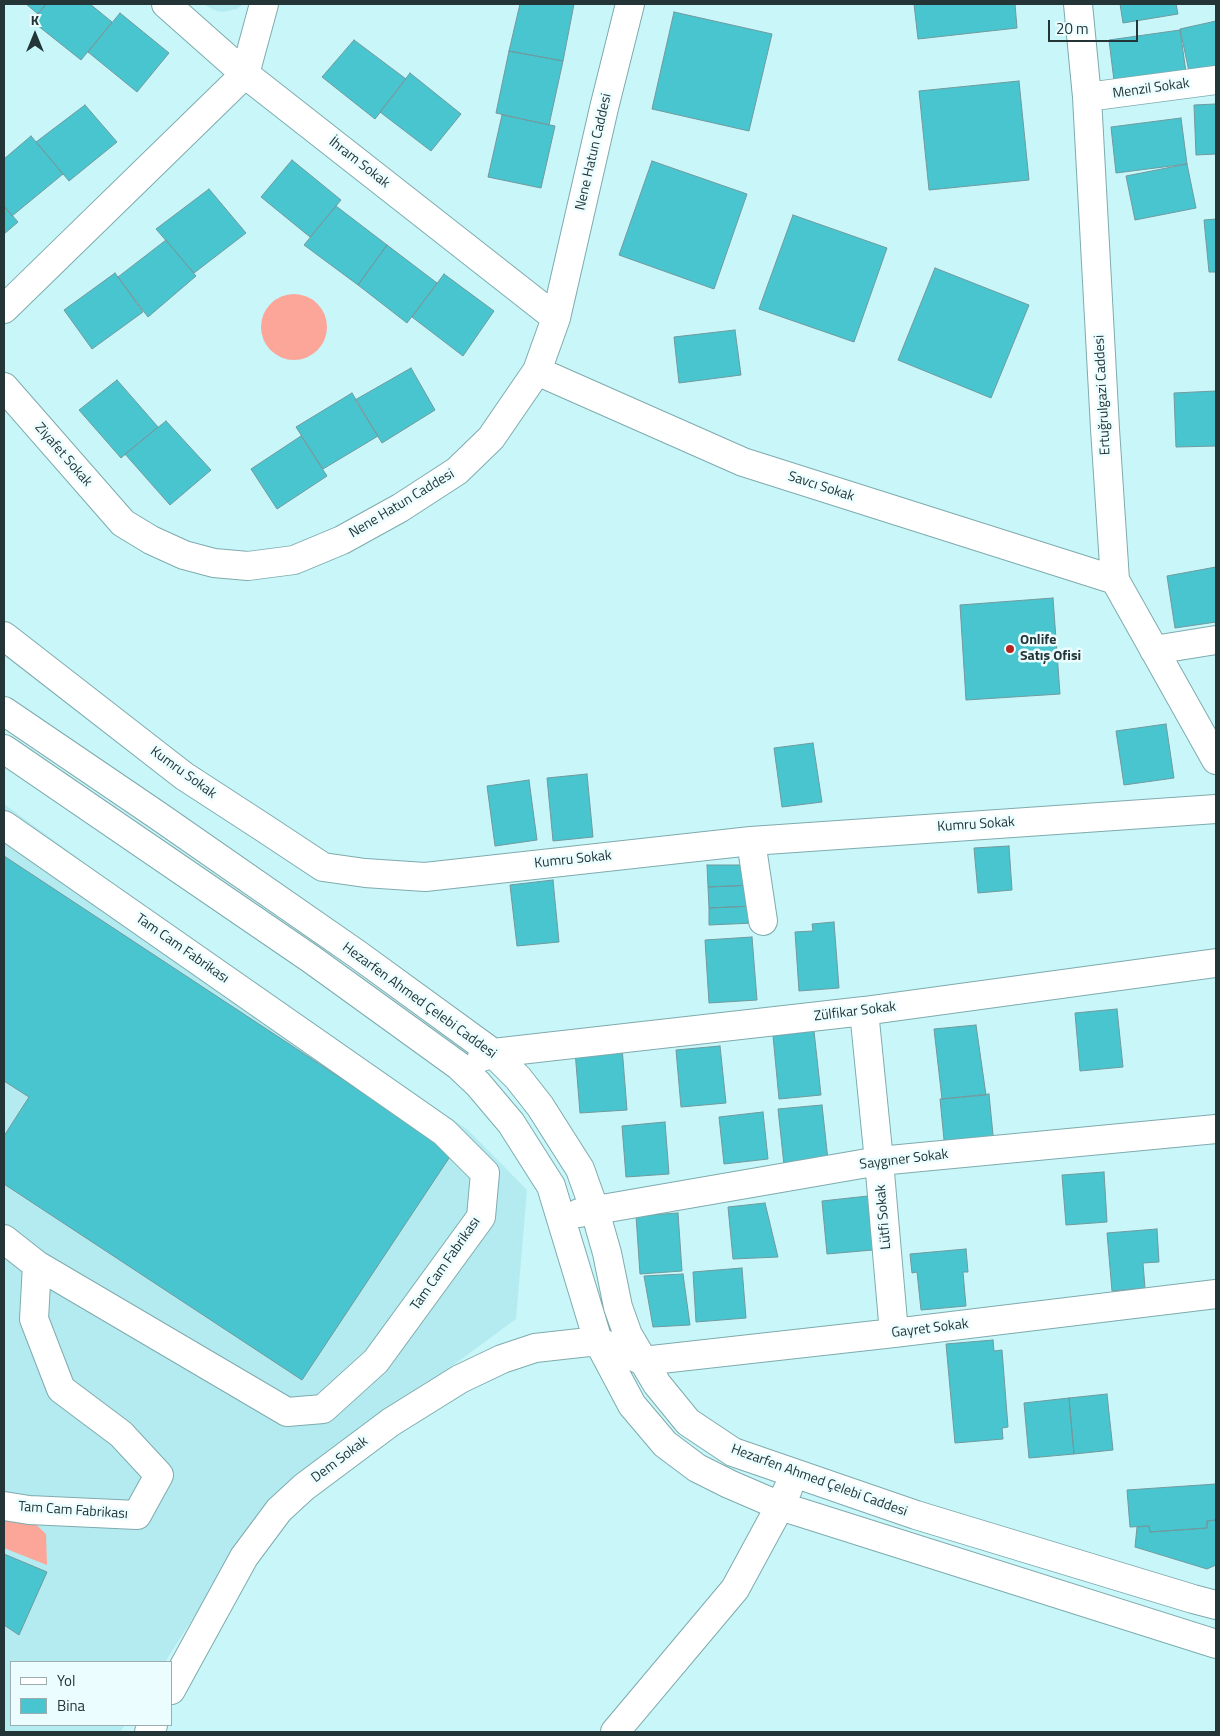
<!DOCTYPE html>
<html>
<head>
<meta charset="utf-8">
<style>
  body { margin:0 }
  #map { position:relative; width:1220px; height:1736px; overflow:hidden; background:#c8f6f9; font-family:"Titillium Web",sans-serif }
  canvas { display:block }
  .frame { position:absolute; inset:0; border:5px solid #233537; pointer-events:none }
  .legend { position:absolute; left:10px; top:1661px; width:162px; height:65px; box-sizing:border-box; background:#ebfdfe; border:1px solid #9badae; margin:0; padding:6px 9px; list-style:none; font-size:15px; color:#233537 }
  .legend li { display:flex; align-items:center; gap:10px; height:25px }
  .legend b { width:25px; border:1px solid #9badae }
  .north { position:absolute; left:10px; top:10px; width:50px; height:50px; -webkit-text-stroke:4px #ebfdfe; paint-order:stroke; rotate:0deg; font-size:14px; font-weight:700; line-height:20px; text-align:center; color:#233537 }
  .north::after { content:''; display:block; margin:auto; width:18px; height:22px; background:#233537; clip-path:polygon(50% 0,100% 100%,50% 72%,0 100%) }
  .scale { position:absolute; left:1048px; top:20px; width:90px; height:22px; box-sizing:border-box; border:2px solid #233537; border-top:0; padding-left:6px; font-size:15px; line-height:18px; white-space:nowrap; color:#233537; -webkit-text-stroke:4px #ebfdfe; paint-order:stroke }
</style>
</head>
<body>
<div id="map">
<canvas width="1220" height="1736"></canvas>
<div class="frame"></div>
<ul class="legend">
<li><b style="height:6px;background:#fff"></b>Yol</li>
<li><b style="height:14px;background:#48c5cf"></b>Bina</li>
</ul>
<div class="north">K</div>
<div class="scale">20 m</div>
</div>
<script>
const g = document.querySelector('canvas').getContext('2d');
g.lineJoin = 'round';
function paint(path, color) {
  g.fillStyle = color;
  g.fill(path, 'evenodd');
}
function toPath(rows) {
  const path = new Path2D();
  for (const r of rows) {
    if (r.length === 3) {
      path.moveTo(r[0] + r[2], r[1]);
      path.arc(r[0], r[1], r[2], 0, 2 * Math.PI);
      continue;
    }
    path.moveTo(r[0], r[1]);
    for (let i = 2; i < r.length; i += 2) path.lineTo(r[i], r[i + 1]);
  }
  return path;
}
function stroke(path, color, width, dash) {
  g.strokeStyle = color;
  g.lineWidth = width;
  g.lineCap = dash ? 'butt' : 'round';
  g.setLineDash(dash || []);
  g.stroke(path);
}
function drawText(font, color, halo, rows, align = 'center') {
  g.font = font + ' "Titillium Web",sans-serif';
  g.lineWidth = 5;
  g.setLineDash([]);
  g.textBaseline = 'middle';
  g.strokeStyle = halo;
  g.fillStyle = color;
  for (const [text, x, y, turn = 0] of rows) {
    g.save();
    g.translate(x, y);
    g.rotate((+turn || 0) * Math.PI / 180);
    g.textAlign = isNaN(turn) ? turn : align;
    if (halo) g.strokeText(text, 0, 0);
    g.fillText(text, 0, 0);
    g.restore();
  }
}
paint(toPath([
  [203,4,243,4,237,9,222,12,214,10],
  [4,804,100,874,468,1130,527,1190,516,1319,268,1501,165,1662,11,1662,11,1725,125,1725,120,1732,4,1732]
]), '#b4ebf0');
paint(toPath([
  [294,327,33],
  [4,1515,30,1519,46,1534,47,1565,4,1548]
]), '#fca69a');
const building = toPath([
  [26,4,46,4,38,14,26,4],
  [46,4,90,4,112,22,81,60,32,21,46,4],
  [520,4,574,4,563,61,509,51,520,4],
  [914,4,1015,4,1017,28,918,39,914,4],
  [1120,4,1176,4,1178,14,1123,23,1120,4],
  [674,12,772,34,749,131,652,109,674,12],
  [120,13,169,53,137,92,88,52,120,13],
  [1216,21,1216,76,1191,81,1180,29,1216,21],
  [1180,30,1187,79,1115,89,1109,40,1180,30],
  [354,40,406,79,375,119,322,77,354,40],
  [509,51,563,61,549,125,496,113,509,51],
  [410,73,461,114,431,151,380,112,410,73],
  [1019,81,1029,180,929,190,919,91,1019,81],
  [1216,104,1216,154,1196,155,1194,105,1216,104],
  [85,105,117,142,69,181,36,142,85,105],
  [502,115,555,126,541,188,488,177,502,115],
  [1181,118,1187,164,1116,173,1111,127,1181,118],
  [31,136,63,174,12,216,4,206,4,159,31,136],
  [292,160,341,200,310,237,261,197,292,160],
  [652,161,747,194,714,289,619,255,652,161],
  [1187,164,1196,208,1135,220,1126,176,1187,164],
  [209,189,246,233,194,273,156,229,209,189],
  [4,206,18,222,4,234,4,206],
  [336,206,387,245,358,285,304,245,336,206],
  [793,215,887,248,854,342,759,309,793,215],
  [1216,219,1216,272,1209,272,1204,220,1216,219],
  [166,240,196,276,148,317,118,277,166,240],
  [387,245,437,283,407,323,358,285,387,245],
  [935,268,1029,305,991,398,898,360,935,268],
  [115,273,143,312,92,349,64,310,115,273],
  [444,274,494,311,463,356,412,317,444,274],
  [735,330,741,375,679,383,674,337,735,330],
  [411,368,435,410,382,443,355,400,411,368],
  [117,380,158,427,121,458,79,410,117,380],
  [1216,391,1216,446,1176,447,1174,393,1216,391],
  [352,393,378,436,323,469,296,427,352,393],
  [166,421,211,470,170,505,125,454,166,421],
  [301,436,327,476,277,509,251,469,301,436],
  [1216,567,1216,622,1175,628,1167,576,1216,567],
  [1053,598,1060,694,966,700,960,605,1053,598],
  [1166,724,1174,778,1124,785,1116,731,1166,724],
  [813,743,822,802,782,807,774,748,813,743],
  [587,774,593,837,553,841,547,778,587,774],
  [529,780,537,840,495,846,487,786,529,780],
  [1009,846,1012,890,978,893,974,848,1009,846],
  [4,856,453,1152,302,1380,4,1184,4,1136,29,1097,4,1081,4,856],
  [707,865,751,865,752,885,708,887,707,865],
  [553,880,559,942,517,946,510,885,553,880],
  [752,885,753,906,709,908,708,887,752,885],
  [753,906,754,923,709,925,709,908,753,906],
  [834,922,839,988,799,991,795,932,813,931,812,924,834,922],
  [752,937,757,1000,709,1003,705,940,752,937],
  [1117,1009,1123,1067,1080,1071,1075,1013,1117,1009],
  [976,1025,986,1095,942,1099,934,1029,976,1025],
  [814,1031,821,1095,779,1099,773,1036,814,1031],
  [720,1046,726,1103,681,1107,676,1050,720,1046],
  [622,1047,627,1110,580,1113,575,1051,622,1047],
  [989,1094,994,1145,945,1150,940,1099,989,1094],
  [822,1105,828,1160,784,1165,778,1109,822,1105],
  [763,1112,768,1159,724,1164,719,1117,763,1112],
  [665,1122,669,1174,626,1177,622,1126,665,1122],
  [1104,1172,1107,1222,1066,1225,1062,1175,1104,1172],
  [868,1196,873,1250,827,1254,822,1201,868,1196],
  [765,1203,778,1257,733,1259,728,1207,765,1203],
  [678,1213,682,1271,640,1274,636,1216,678,1213],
  [1157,1229,1159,1262,1143,1263,1145,1288,1112,1291,1107,1233,1157,1229],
  [966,1249,968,1272,963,1272,966,1306,921,1310,917,1272,912,1273,910,1254,966,1249],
  [742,1268,746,1318,696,1322,693,1272,742,1268],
  [683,1274,690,1325,653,1327,644,1276,683,1274],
  [993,1340,994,1351,1002,1350,1008,1427,1002,1428,1003,1439,955,1443,946,1344,993,1340],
  [1107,1394,1113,1450,1074,1454,1069,1398,1107,1394],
  [1069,1398,1074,1454,1029,1458,1024,1403,1069,1398],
  [1216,1484,1216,1520,1207,1521,1207,1528,1150,1532,1149,1526,1130,1527,1127,1490,1216,1484],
  [1216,1520,1216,1565,1207,1569,1135,1547,1137,1527,1149,1526,1150,1532,1207,1528,1207,1521,1216,1520],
  [4,1554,47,1572,19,1635,4,1625,4,1554]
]);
paint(building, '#48c5cf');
stroke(building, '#709a9e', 1);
const minor = toPath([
  [166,4,245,74,556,318],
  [1078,4,1087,97,1105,429,1115,580,1216,760],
  [1087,97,1216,80],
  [4,309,245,74,264,4],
  [537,371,743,462,1115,580],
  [4,387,123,523,151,540,184,555,214,563,248,566,294,560,342,540,400,508,457,471,491,438,537,371,556,318,604,108,630,4],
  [4,636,184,776,264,828,323,867,365,873,425,877,751,841,1216,809],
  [1154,650,1216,640],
  [4,711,157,815,357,954,493,1053,518,1078,540,1106,580,1169,595,1211,607,1253,618,1307,628,1335,657,1384,688,1422,733,1452,916,1515,1193,1599,1216,1605],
  [4,749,311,959,459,1066,478,1084,511,1123,551,1186,598,1341,632,1405,665,1444,697,1468,729,1484,780,1506,1216,1644],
  [4,825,444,1132,485,1173,481,1217,376,1361,323,1409,287,1412,37,1265,4,1239],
  [751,841,763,921],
  [864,1011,879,1161,894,1333],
  [482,1057,493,1053,864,1011,1216,963],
  [579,1213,879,1161,1216,1129],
  [4,1506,29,1510,137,1515,159,1475,121,1434,61,1389,34,1319,37,1265],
  [171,1690,244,1557,279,1510,304,1487,391,1422,460,1379,502,1359,535,1348,598,1341,643,1361,894,1333,1216,1294],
  [149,1732,153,1725],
  [615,1732,735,1589,780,1506,788,1489]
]);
stroke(minor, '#7fabae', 30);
stroke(minor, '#fff', 28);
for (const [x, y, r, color] of [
  [1010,649,5,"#b52621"]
]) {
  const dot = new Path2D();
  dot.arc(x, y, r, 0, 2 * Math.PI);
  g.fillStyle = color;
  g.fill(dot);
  stroke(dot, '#ebfdfe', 2);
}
drawText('14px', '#233537', '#ebfdfe', [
  ["Menzil Sokak",1151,89,-8],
  ["Nene Hatun Caddesi",594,152,-77],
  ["İhram Sokak",359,163,38],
  ["Ertuğrulgazi Caddesi",1103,395,-93],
  ["Ziyafet Sokak",63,455,49],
  ["Savcı Sokak",821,487,18],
  ["Nene Hatun Caddesi",402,504,-31],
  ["Kumru Sokak",183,773,36],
  ["Kumru Sokak",976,825,-4],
  ["Kumru Sokak",573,860,-6],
  ["Tam Cam Fabrikası",182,949,35],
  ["Hezarfen Ahmed Çelebi Caddesi",419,1001,36],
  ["Zülfikar Sokak",855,1012,-7],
  ["Saygıner Sokak",904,1160,-7],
  ["Lütfi Sokak",884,1217,-95],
  ["Tam Cam Fabrikası",446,1264,-55],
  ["Gayret Sokak",930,1329,-7],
  ["Dem Sokak",340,1460,-37],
  ["Hezarfen Ahmed Çelebi Caddesi",819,1481,20],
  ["Tam Cam Fabrikası",73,1511,4]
]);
drawText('bold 14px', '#233537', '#ebfdfe', [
  ["Onlife",1020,641],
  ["Satış Ofisi",1020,657]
], 'left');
</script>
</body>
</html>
